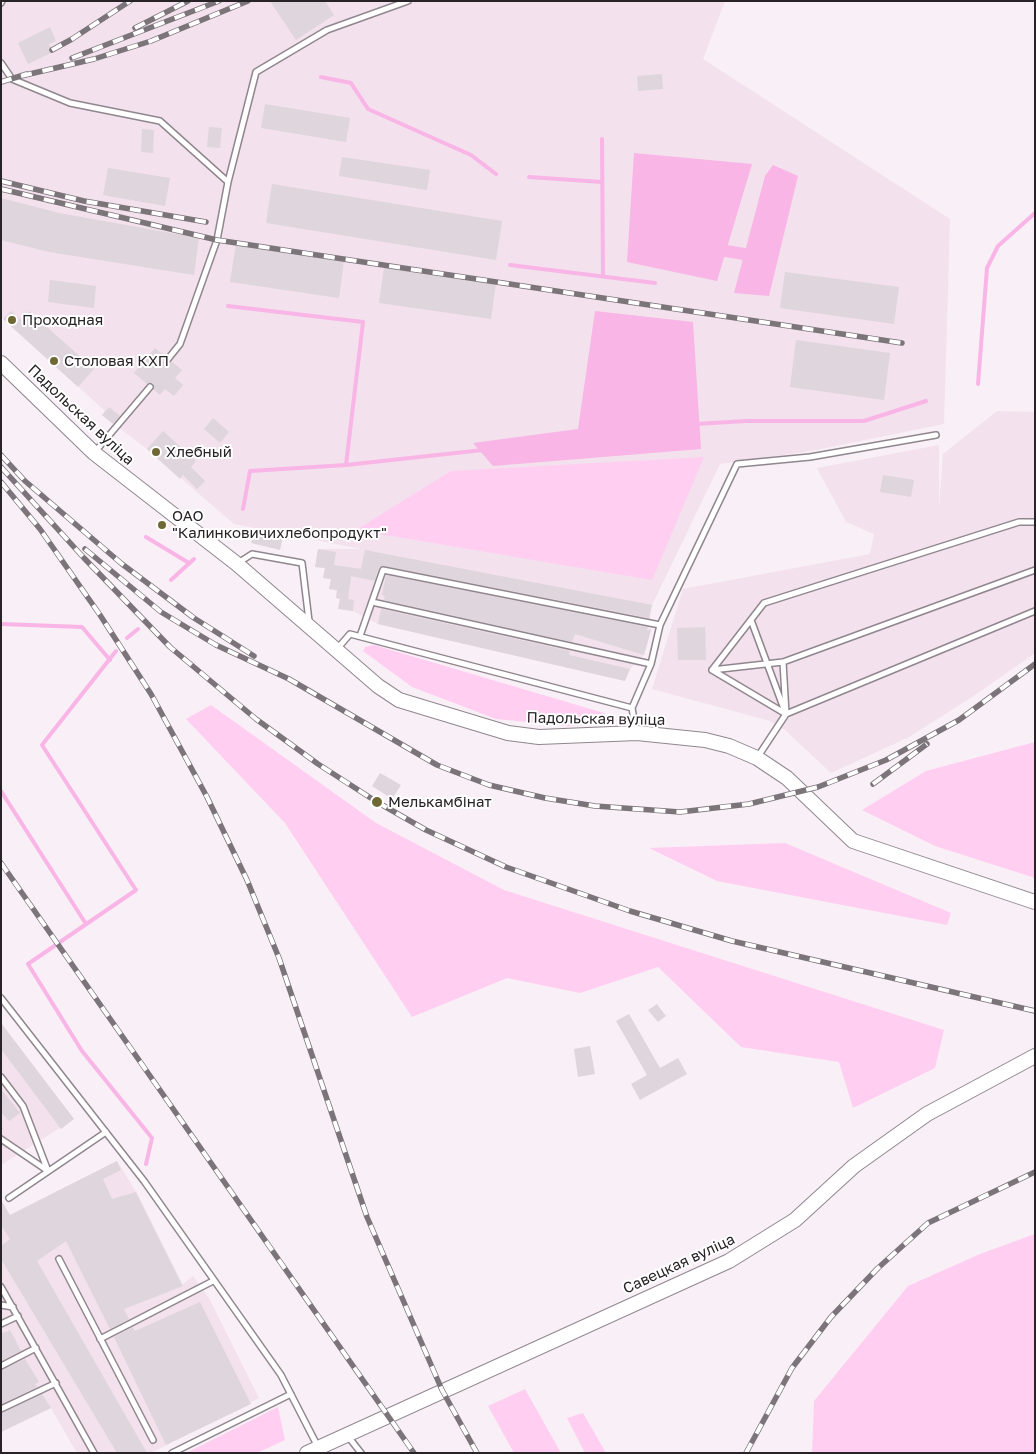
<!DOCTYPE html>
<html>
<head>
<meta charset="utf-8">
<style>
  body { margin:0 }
  #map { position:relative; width:1036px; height:1454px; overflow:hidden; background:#f9eff6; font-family:"Golos Text",sans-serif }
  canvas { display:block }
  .frame { position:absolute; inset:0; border:2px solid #272326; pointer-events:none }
</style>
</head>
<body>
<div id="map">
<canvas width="1036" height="1454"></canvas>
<div class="frame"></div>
</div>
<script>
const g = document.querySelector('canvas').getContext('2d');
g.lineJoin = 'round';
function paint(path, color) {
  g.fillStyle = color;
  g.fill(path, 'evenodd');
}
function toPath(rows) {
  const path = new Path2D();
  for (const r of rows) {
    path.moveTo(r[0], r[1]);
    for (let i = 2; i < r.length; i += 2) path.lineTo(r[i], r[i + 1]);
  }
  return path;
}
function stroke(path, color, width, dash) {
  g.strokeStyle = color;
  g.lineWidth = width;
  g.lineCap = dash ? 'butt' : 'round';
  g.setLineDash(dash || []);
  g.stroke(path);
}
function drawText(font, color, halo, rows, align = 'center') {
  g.font = font + ' "Golos Text",sans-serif';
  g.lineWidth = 4;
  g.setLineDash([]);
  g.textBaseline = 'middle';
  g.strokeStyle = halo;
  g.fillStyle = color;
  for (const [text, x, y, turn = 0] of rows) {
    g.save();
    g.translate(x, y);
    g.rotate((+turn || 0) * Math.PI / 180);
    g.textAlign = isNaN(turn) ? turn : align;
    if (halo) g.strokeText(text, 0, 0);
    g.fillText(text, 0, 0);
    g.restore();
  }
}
paint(toPath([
  [1,1,725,1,703,59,950,219,944,424,811,451,720,464,652,605,650,616,651,630,644,655,630,669,625,681,378,624,353,611,338,609,340,599,336,598,337,591,329,589,331,579,323,578,325,568,315,567,318,549,361,549,234,524,147,449,102,415,105,411,1,317],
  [997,411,1035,412,1035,653,975,695,909,737,831,773,785,730,770,721,652,689,683,589,870,554,874,534,846,522,817,468,939,445,939,509,943,454],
  [1,1023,74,1119,1,1165],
  [117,1161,136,1192,182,1285,193,1276,209,1298,259,1398,151,1453,77,1453,51,1408,1,1432,1,1225,24,1208]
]), '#f3e1ed');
paint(toPath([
  [704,457,652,580,356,530,451,471],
  [374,645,604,713,606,718,604,723,568,726,496,719,412,687,363,651,365,647],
  [211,705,376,823,504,890,944,1030,935,1068,853,1108,839,1062,741,1047,658,967,580,993,507,978,412,1017,285,823,186,719],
  [1035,742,1035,878,935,846,862,810,926,771],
  [785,843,951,913,947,925,717,881,649,848],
  [1035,1234,1035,1453,812,1453,814,1401,908,1286,980,1254],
  [525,1389,561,1453,514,1453,488,1406],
  [278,1407,285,1440,257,1453,186,1453],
  [583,1413,606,1453,585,1453,567,1418]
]), '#ffcef1');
paint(toPath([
  [634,153,752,164,717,281,627,262],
  [773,165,798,176,769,296,734,293,765,176],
  [595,311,693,322,701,449,493,466,473,443,578,429]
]), '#f8b5e6');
stroke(toPath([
  [321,77,351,83,368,109,471,155,496,174],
  [602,139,603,276],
  [529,177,602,182],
  [510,265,655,283],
  [228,306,363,322,346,465],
  [978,384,987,268,998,246,1035,213],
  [696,424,746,421,864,421,926,401],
  [243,509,250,471,346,465,483,450],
  [146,537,189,563],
  [171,580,194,559],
  [1,624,82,627,110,660],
  [127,638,138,629],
  [116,651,42,745,136,890,28,964,82,1051,152,1138,146,1164],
  [1,791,86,924]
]), '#f8b5e6', 4);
stroke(toPath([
  [726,251,744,254]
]), '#f8b5e6', 12);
paint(toPath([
  [270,1,325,1,334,15,296,40],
  [50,27,56,41,49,44,53,52,28,64,18,43],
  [662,74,663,89,638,91,637,76],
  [265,104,350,118,346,142,261,128],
  [209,127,222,128,220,148,207,147],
  [142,129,154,130,153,153,141,152],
  [342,157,430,170,427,190,339,176],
  [108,168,170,178,165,206,103,195],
  [272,184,502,221,496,260,266,223],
  [1,198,59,213,199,238,194,275,49,252,1,240],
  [236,244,344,260,339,298,230,282],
  [384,267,496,283,491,319,379,303],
  [785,272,899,287,894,324,780,308],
  [50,280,96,286,94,308,48,302],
  [11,311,21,320,29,311,94,369,78,387,3,319],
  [796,340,890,353,884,400,790,387],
  [155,348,165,356,165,362,172,362,182,370,175,378,183,385,174,396,165,389,160,395,154,390,152,383,147,384,134,373],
  [109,407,120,416,113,424,102,415],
  [213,418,229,432,220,443,204,429],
  [163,431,196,461,191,467,205,481,197,489,183,475,180,479,147,449],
  [883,475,914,480,911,497,880,492],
  [254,531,283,537,280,550,251,543],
  [318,549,336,552,334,565,361,569,365,550,652,605,649,618,383,566,379,568,375,581,351,576,348,599,354,600,353,611,338,609,340,599,336,598,337,590,329,589,331,579,323,578,325,568,315,567],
  [386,575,648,627,647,630,651,630,644,655,575,634,572,642,384,600,385,596,382,595],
  [381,609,570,651,569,655,630,669,625,681,378,624],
  [705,627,706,660,678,660,677,628],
  [380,773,401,785,392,799,372,786],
  [657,1004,666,1016,658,1022,648,1010],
  [629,1014,660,1068,678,1058,687,1074,640,1100,631,1084,647,1075,616,1021],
  [1,1023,74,1119,61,1129,1,1049],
  [590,1046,595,1074,578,1077,574,1049],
  [1,1089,20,1113,9,1121,1,1112],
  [117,1161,121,1170,103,1179,112,1199,136,1192,183,1286,124,1309,129,1319,110,1329,66,1241,37,1261,147,1453,117,1453,1,1259,1,1246,10,1239,1,1225,1,1200,10,1215],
  [200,1302,251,1404,166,1445,114,1337,133,1327,135,1331],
  [10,1330,21,1351,1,1361,1,1334],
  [25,1359,39,1382,35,1384,37,1387,1,1404,1,1370],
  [42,1394,51,1408,1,1432,1,1413]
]), '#dfd5dc');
const lane = toPath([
  [1,3,2,1],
  [1,63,12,79,70,103,160,121,228,182],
  [168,359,180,344,217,240,228,182,256,72,327,30,408,1],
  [94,453,150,387],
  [238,563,252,554,302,563,309,621],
  [372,602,651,664],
  [751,620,784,709],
  [360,636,383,570,660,625],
  [337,649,350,634,632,708,651,664,660,625,737,464,810,457,936,435],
  [712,670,783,662,1035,570],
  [632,708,636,732],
  [786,714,712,670,764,603,1019,522,1035,522],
  [786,714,1035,611],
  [757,758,786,714,783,662],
  [1,998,144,1181,281,1375,318,1447],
  [1,1077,23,1106,48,1171],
  [1,1139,48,1171],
  [9,1198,106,1132],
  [59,1259,153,1440],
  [1,1287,94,1453],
  [1,1305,13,1307],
  [1,1324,18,1316],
  [100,1339,213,1281],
  [1,1366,36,1348],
  [1,1409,56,1383],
  [347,1435,361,1453],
  [172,1453,291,1394]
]);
const secondary = toPath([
  [1,363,94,453,237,564,378,686,399,700,508,733,539,737,637,733,705,740,729,746,757,758,787,778,853,841,1035,902],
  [307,1453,729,1261,795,1220,854,1166,927,1114,1035,1056]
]);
stroke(lane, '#90878e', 8);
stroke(secondary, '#90878e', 16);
stroke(lane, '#fff', 5);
stroke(secondary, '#fff', 14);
const rail = toPath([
  [135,28,188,1],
  [52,50,72,39,130,1],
  [72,58,219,1],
  [21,76,94,59,151,41,248,1],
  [1,82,27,74],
  [1,181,84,201,206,222],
  [1,189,217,240,902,343],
  [1,455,25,481,122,564,194,618,254,656],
  [1,467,84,558,170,647,256,719,318,764,377,802,426,830,506,867,630,911,732,941,1035,1011],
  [1,482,40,529,100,615,151,694,207,797,247,880,279,958,367,1217,442,1390,477,1453],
  [85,549,161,612,216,645,289,679,437,765,489,785,545,798,595,806,680,812,749,804,818,787,886,760,959,720,1035,664],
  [873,784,927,744],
  [1,863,414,1453],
  [746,1453,792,1368,831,1317,878,1268,928,1223,1035,1172]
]);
stroke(rail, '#7b7479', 5.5);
stroke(rail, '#fff', 4, [11]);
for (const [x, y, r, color] of [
  [12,320,5,"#6f6734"],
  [54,361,5,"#6f6734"],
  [156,452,5,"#6f6734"],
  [162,525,5,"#6f6734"],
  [377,802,6,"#6f6734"]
]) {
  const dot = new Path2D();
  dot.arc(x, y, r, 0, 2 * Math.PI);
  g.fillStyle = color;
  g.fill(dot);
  stroke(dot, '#fff', 2);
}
drawText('15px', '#272326', '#fff', [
  ["Проходная",22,320],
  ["Столовая КХП",64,361],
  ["Хлебный",166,452],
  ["ОАО",172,516],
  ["\"Калинковичихлебопродукт\"",172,533],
  ["Мелькамбінат",388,802]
], 'left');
drawText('15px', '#272326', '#fff', [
  ["Падольская вуліца",81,415,43],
  ["Падольская вуліца",596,719,1],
  ["Савецкая вуліца",679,1264,-25]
]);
</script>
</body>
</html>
